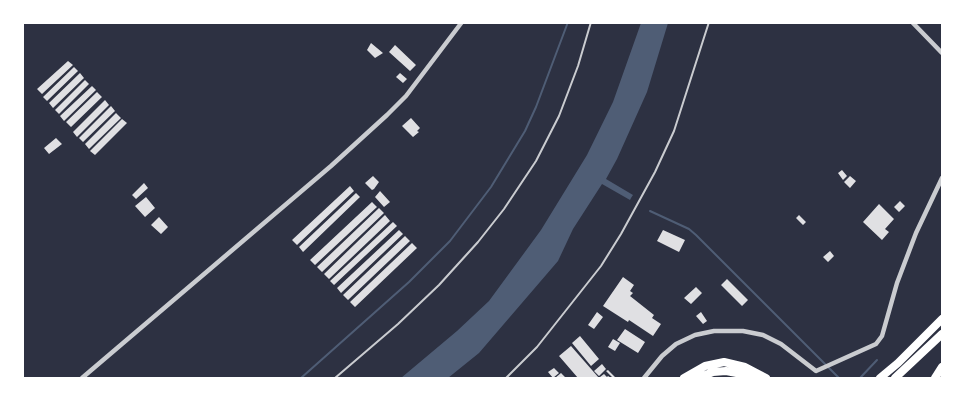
<!DOCTYPE html>
<html>
<head>
<meta charset="utf-8">
<style>
  body { margin:0 }
  #map { position:relative; width:965px; height:401px; overflow:hidden; background:#2d3142; font-family:Poppins,sans-serif }
  canvas { display:block }
  .frame { position:absolute; inset:0; border:24px solid #fff; pointer-events:none }
</style>
</head>
<body>
<div id="map">
<canvas width="965" height="401"></canvas>
<div class="frame"></div>
</div>
<script>
const g = document.querySelector('canvas').getContext('2d');
g.lineJoin = 'round';
function paint(path, color) {
  g.fillStyle = color;
  g.fill(path, 'evenodd');
}
function toPath(rows) {
  const path = new Path2D();
  for (const r of rows) {
    path.moveTo(r[0], r[1]);
    for (let i = 2; i < r.length; i += 2) path.lineTo(r[i], r[i + 1]);
  }
  return path;
}
function stroke(path, color, width, dash) {
  g.strokeStyle = color;
  g.lineWidth = width;
  g.lineCap = dash ? 'butt' : 'round';
  g.setLineDash(dash || []);
  g.stroke(path);
}
paint(toPath([
  [641,23,668,23,647,92,617,159,606,179,633,195,631,198,630,200,602,184,573,229,558,261,479,353,448,378,401,378,457,331,489,301,541,230,587,155,613,102]
]), '#4f5d75');
stroke(toPath([
  [650,211,689,229,696,235,839,378],
  [301,378,409,282,450,241,491,187,525,131,536,107,568,22],
  [860,378,877,360]
]), '#4f5d75', 2);
paint(toPath([
  [371,43,383,53,375,58,367,50],
  [395,45,416,65,410,71,389,52],
  [68,61,73,65,42,94,37,89],
  [74,67,78,71,47,101,43,97],
  [80,73,84,78,53,108,49,103],
  [400,73,407,79,403,83,396,77],
  [85,80,89,84,59,114,55,110],
  [92,86,96,90,64,121,60,116],
  [97,92,102,97,71,127,66,122],
  [105,100,109,105,77,137,73,132],
  [111,106,115,111,83,142,79,138],
  [116,113,121,118,89,149,85,144],
  [411,118,420,128,417,131,419,132,413,137,402,126],
  [122,119,127,123,95,155,90,151],
  [56,138,62,144,49,154,44,148],
  [842,170,847,176,843,180,838,173],
  [373,176,379,182,374,189,372,190,365,183],
  [850,176,856,181,850,188,844,182],
  [144,183,148,188,136,199,132,195],
  [350,186,354,191,297,245,292,240],
  [380,191,390,202,384,207,375,197],
  [356,193,360,197,303,252,299,247],
  [146,197,155,208,145,217,135,206],
  [900,201,905,206,899,212,894,207],
  [372,202,377,207,315,265,310,260],
  [879,204,894,219,885,229,889,232,882,240,863,222],
  [379,208,384,213,322,272,317,267],
  [385,215,390,221,329,279,324,274],
  [799,215,806,222,803,225,796,218],
  [159,217,168,227,161,234,151,225],
  [393,222,397,226,334,285,330,281],
  [399,230,403,234,341,293,337,288],
  [663,230,685,240,679,252,657,241],
  [405,236,410,241,348,300,343,295],
  [412,243,417,248,355,307,350,302],
  [830,251,834,256,828,262,823,257],
  [623,277,634,285,630,291,633,293,630,296,654,315,652,318,661,324,653,336,629,320,628,322,603,306],
  [727,279,748,300,742,306,721,285],
  [696,287,702,293,691,304,684,298],
  [597,312,603,317,594,329,588,325],
  [701,312,707,321,703,324,696,316],
  [625,329,645,342,638,353,617,340],
  [580,336,599,359,591,366,572,343],
  [613,339,620,343,615,351,608,347],
  [571,346,599,378,578,378,559,356],
  [602,364,606,369,599,376,594,371],
  [554,368,559,373,553,378,548,372],
  [608,370,615,377,613,378,606,371],
  [561,373,566,378,555,378],
  [604,374,607,377,608,376,611,378,602,378,600,377]
]), '#e0e0e3');
stroke(toPath([
  [335,378,398,324,439,285,478,242,504,209,536,161,559,116,578,66,591,22],
  [506,378,537,347,601,266,621,234,655,172,674,131,709,22]
]), '#caccd0', 2);
stroke(toPath([
  [912,22,942,53],
  [82,378,331,166,387,115,406,96,462,22],
  [644,378,662,356,676,344,695,335,714,331,743,331,763,335,781,344,816,371,876,344,882,336,897,283,916,233,942,178]
]), '#caccd0', 4.5);
stroke(toPath([
  [684,378,705,366,724,362,745,367,766,378],
  [698,378,713,372,726,371,742,374,753,378],
  [880,378,898,363,942,319],
  [895,378,942,334],
  [935,378,942,367]
]), '#fff', 8);
</script>
</body>
</html>
